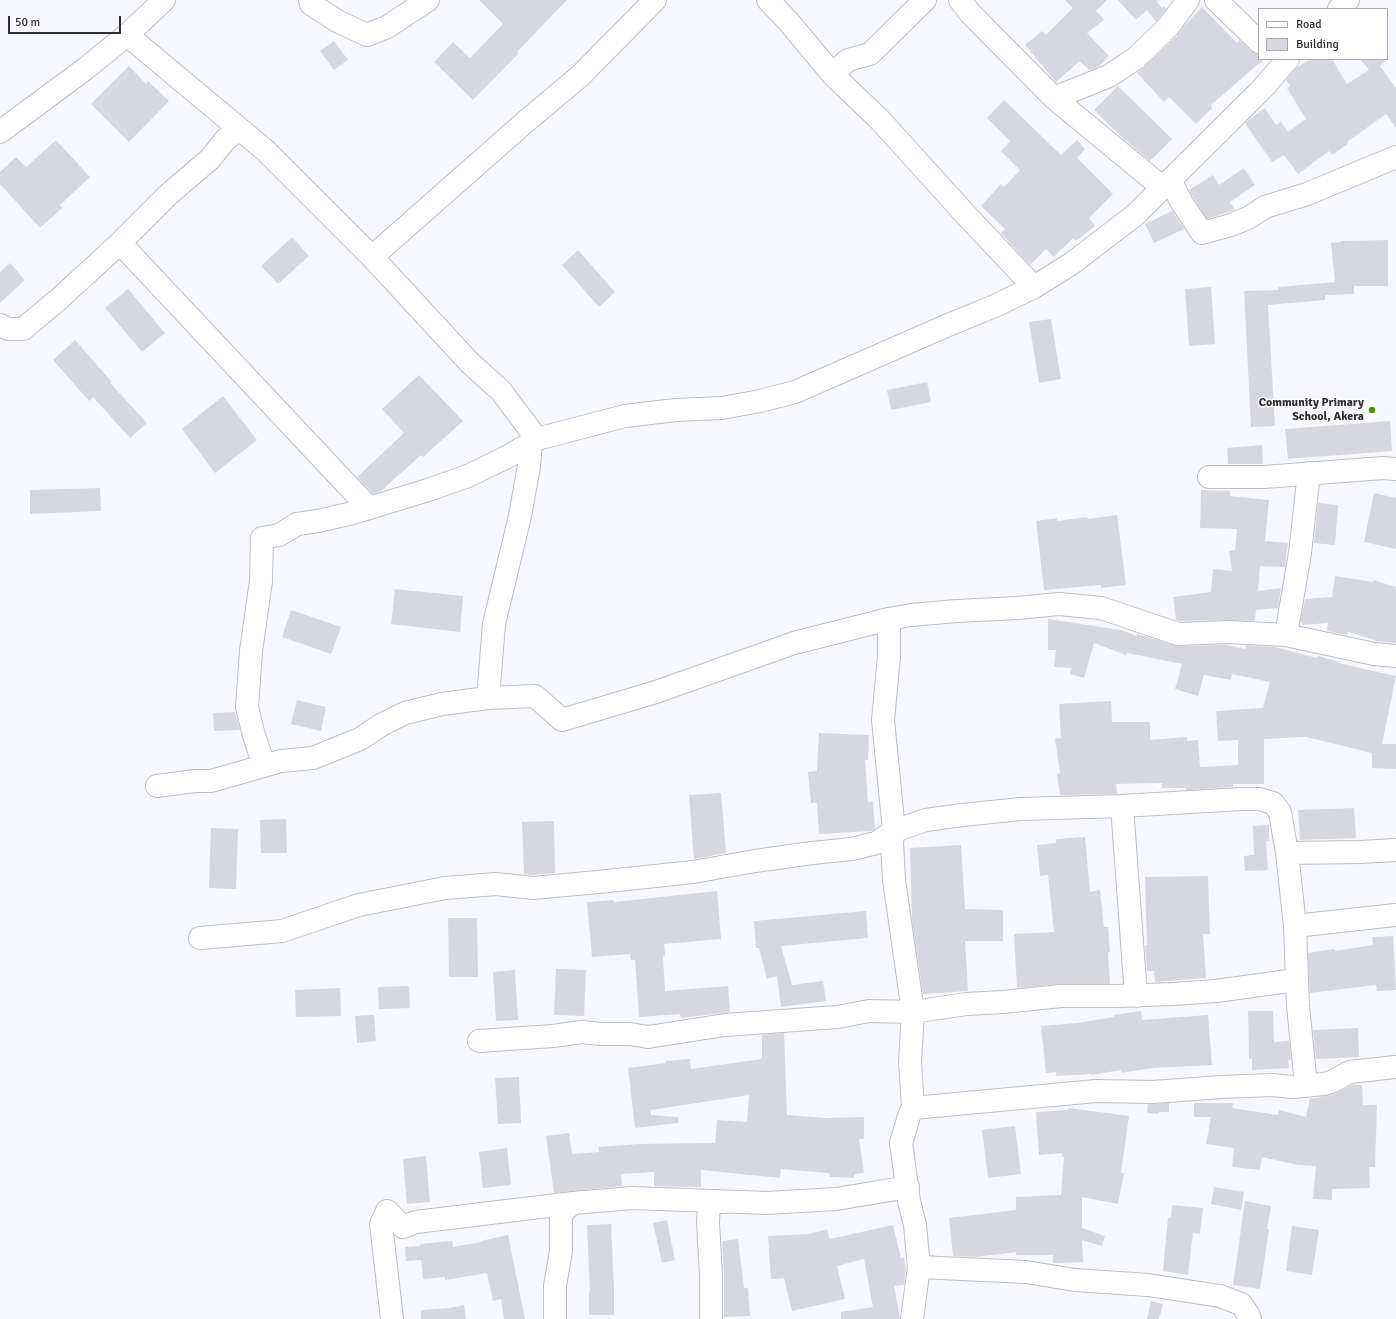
<!DOCTYPE html>
<html>
<head>
<meta charset="utf-8">
<style>
  body { margin:0 }
  #map { position:relative; width:1396px; height:1319px; overflow:hidden; background:#f7f7fe; font-family:Signika,sans-serif }
  canvas { display:block }
  .legend { position:absolute; left:1258px; top:8px; width:130px; height:52px; box-sizing:border-box; background:#fff; border:1px solid #ababad; margin:0; padding:5px 7px; list-style:none; font-size:12px; color:#2e2e32 }
  .legend li { display:flex; align-items:center; gap:8px; height:20px }
  .legend b { width:20px; border:1px solid #ababad }
  .scale { position:absolute; left:8px; top:16px; width:113px; height:18px; box-sizing:border-box; border:2px solid #2e2e32; border-top:0; padding-left:5px; font-size:12px; line-height:14px; white-space:nowrap; color:#2e2e32; -webkit-text-stroke:3px #fff; paint-order:stroke }
</style>
</head>
<body>
<div id="map">
<canvas width="1396" height="1319"></canvas>
<ul class="legend">
<li><b style="height:5px;background:#fff"></b>Road</li>
<li><b style="height:11px;background:#d7d7e0"></b>Building</li>
</ul>
<div class="scale">50 m</div>
</div>
<script>
const g = document.querySelector('canvas').getContext('2d');
g.lineJoin = 'round';
function paint(path, color) {
  g.fillStyle = color;
  g.fill(path, 'evenodd');
}
function toPath(rows) {
  const path = new Path2D();
  for (const r of rows) {
    path.moveTo(r[0], r[1]);
    for (let i = 2; i < r.length; i += 2) path.lineTo(r[i], r[i + 1]);
  }
  return path;
}
function stroke(path, color, width, dash) {
  g.strokeStyle = color;
  g.lineWidth = width;
  g.lineCap = dash ? 'butt' : 'round';
  g.setLineDash(dash || []);
  g.stroke(path);
}
function drawText(font, color, halo, rows, align = 'center') {
  g.font = font + ' Signika,sans-serif';
  g.lineWidth = 3;
  g.setLineDash([]);
  g.textBaseline = 'middle';
  g.strokeStyle = halo;
  g.fillStyle = color;
  for (const [text, x, y, turn = 0] of rows) {
    g.save();
    g.translate(x, y);
    g.rotate((+turn || 0) * Math.PI / 180);
    g.textAlign = isNaN(turn) ? turn : align;
    if (halo) g.strokeText(text, 0, 0);
    g.fillText(text, 0, 0);
    g.restore();
  }
}
paint(toPath([
  [479,0,567,0,517,52,518,54,473,100,434,62,453,42,470,58,503,24],
  [1065,0,1107,0,1096,11,1104,20,1087,33,1109,56,1098,67,1089,70,1080,61,1056,82,1025,45,1042,31,1046,35,1073,8],
  [1118,0,1158,0,1156,1,1162,8,1164,6,1166,9,1156,22,1147,10,1136,20],
  [1202,7,1237,43,1239,40,1251,51,1258,54,1259,59,1263,60,1211,105,1212,108,1196,124,1169,97,1164,102,1137,73,1177,36,1186,24],
  [334,41,348,60,334,70,320,51],
  [1311,59,1332,59,1347,84,1369,70,1360,59,1388,59,1380,66,1396,88,1396,128,1386,114,1347,142,1348,144,1332,155,1329,151,1298,174,1284,155,1272,162,1245,123,1265,108,1276,125,1281,122,1288,132,1306,119,1287,88,1290,86,1286,80,1297,67],
  [129,66,146,84,148,81,169,101,129,142,91,104],
  [1118,86,1172,139,1150,161,1125,140,1094,110],
  [1004,100,1061,155,1077,140,1085,149,1077,158,1113,194,1089,218,1095,226,1076,241,1073,238,1054,257,1046,249,1030,265,1001,233,1005,229,981,206,1001,184,1004,187,1020,170,1001,151,1010,141,987,118],
  [56,140,90,177,60,205,62,208,40,228,0,184,0,172,16,157,26,167],
  [1244,168,1255,185,1230,202,1235,210,1207,219,1189,190,1213,175,1219,185],
  [1172,211,1184,229,1154,243,1145,224],
  [292,237,309,256,278,284,261,266],
  [1388,240,1388,286,1354,286,1354,294,1325,295,1325,300,1268,305,1275,426,1251,427,1244,291,1279,290,1278,287,1335,282,1331,243,1341,242,1341,241],
  [578,250,615,292,599,307,562,265],
  [10,263,25,280,0,303,0,272],
  [1211,287,1215,344,1189,346,1185,289],
  [128,289,165,333,142,352,105,308],
  [1051,319,1061,379,1039,383,1029,322],
  [75,340,111,381,110,383,147,423,130,438,93,397,89,401,53,360],
  [419,375,463,421,423,457,421,455,381,491,373,494,357,477,404,433,382,409],
  [927,382,931,402,891,410,887,390],
  [223,396,257,440,215,473,182,429],
  [1390,421,1392,451,1288,459,1285,429],
  [1262,445,1263,464,1228,464,1227,448],
  [100,488,101,511,30,514,30,490],
  [1201,490,1230,491,1230,496,1269,500,1265,541,1288,543,1285,567,1260,566,1258,591,1281,588,1278,608,1256,610,1255,621,1229,620,1180,621,1176,620,1173,597,1211,592,1213,569,1232,571,1229,551,1235,550,1237,529,1200,528],
  [1374,493,1396,498,1396,549,1364,542],
  [1318,503,1338,505,1335,545,1314,543],
  [1117,515,1126,585,1101,588,1101,585,1044,590,1036,521,1057,518,1057,521,1087,517,1088,519],
  [1335,576,1373,582,1373,580,1396,587,1396,643,1375,641,1375,640,1348,632,1347,635,1327,631,1328,623,1302,625,1301,620,1305,599,1332,597],
  [395,589,463,596,460,632,391,624],
  [291,610,341,627,331,654,282,637],
  [1048,619,1121,630,1137,636,1137,634,1178,646,1226,645,1245,649,1246,645,1275,647,1317,658,1318,656,1339,662,1338,663,1396,676,1382,744,1396,744,1396,769,1372,768,1372,753,1306,737,1264,739,1264,784,1233,784,1233,787,1186,790,1186,788,1162,788,1162,783,1116,784,1117,794,1060,795,1057,774,1060,773,1055,739,1061,738,1059,704,1111,701,1112,722,1150,722,1150,740,1187,737,1187,741,1198,740,1200,767,1238,765,1238,740,1218,741,1216,711,1263,708,1270,682,1232,674,1231,680,1204,675,1198,696,1175,689,1182,664,1127,653,1126,655,1094,643,1084,678,1070,674,1072,668,1054,667,1056,650,1048,650],
  [297,700,326,707,321,731,291,724],
  [235,712,240,730,214,731,213,713],
  [819,733,869,735,868,760,865,760,868,802,873,801,875,829,871,831,819,834,817,803,811,803,808,772,817,771],
  [721,793,726,853,694,859,689,795],
  [1354,808,1356,838,1300,840,1298,810],
  [286,819,287,853,261,853,260,820],
  [554,821,555,873,533,875,524,874,522,822],
  [1269,825,1269,841,1266,841,1268,870,1245,871,1244,856,1254,855,1253,826],
  [211,828,238,829,236,889,209,888],
  [1085,837,1090,892,1100,890,1104,927,1108,927,1110,952,1108,952,1110,984,1061,984,1017,988,1014,934,1054,932,1048,875,1040,876,1037,845,1056,843,1056,839],
  [961,845,965,909,1003,910,1003,941,965,941,968,991,923,994,912,920,910,848],
  [1208,876,1210,934,1203,934,1206,978,1155,982,1154,971,1147,971,1145,945,1147,945,1145,877],
  [717,891,721,939,664,944,665,956,663,957,665,991,728,986,730,1012,681,1018,680,1014,639,1017,635,960,631,960,630,954,592,957,587,902,614,900,614,902],
  [866,911,868,938,781,946,792,985,823,981,826,1001,781,1007,777,976,767,979,759,948,756,948,754,921],
  [448,918,477,918,478,977,449,977],
  [1393,936,1396,990,1377,991,1376,985,1310,993,1308,953,1335,949,1335,951,1373,945,1372,937],
  [556,969,586,970,584,1016,554,1015],
  [515,970,518,1020,496,1021,493,972],
  [409,986,410,1008,379,1009,378,987],
  [340,988,341,1016,296,1017,295,990],
  [1141,1011,1142,1020,1208,1015,1212,1065,1153,1068,1121,1073,1121,1070,1091,1075,1091,1074,1056,1076,1056,1072,1046,1073,1041,1026,1077,1023,1114,1017,1113,1015],
  [1248,1011,1273,1011,1274,1042,1289,1041,1291,1060,1288,1060,1289,1068,1252,1070,1252,1059,1249,1059],
  [374,1015,376,1041,357,1043,355,1016],
  [1358,1028,1359,1057,1316,1059,1313,1030],
  [784,1033,787,1115,826,1118,864,1117,864,1139,859,1139,864,1173,854,1174,854,1178,830,1177,829,1173,781,1169,780,1178,701,1170,701,1187,684,1187,654,1186,654,1172,621,1174,622,1186,554,1193,546,1136,569,1133,572,1154,599,1152,598,1147,639,1144,715,1143,717,1120,747,1122,749,1095,651,1110,651,1115,678,1117,678,1123,635,1128,628,1068,666,1063,666,1061,690,1059,691,1069,762,1059,762,1035],
  [519,1077,521,1123,498,1124,495,1078],
  [1352,1085,1362,1085,1363,1105,1377,1105,1375,1167,1369,1167,1370,1188,1332,1189,1332,1200,1313,1199,1316,1166,1298,1165,1262,1157,1260,1170,1232,1167,1234,1148,1206,1144,1211,1117,1194,1117,1194,1103,1233,1103,1232,1108,1278,1115,1279,1110,1306,1117,1310,1098,1316,1098,1334,1094],
  [1169,1103,1169,1112,1159,1112,1159,1114,1147,1113,1148,1104],
  [1069,1108,1129,1116,1121,1173,1124,1173,1118,1204,1082,1197,1082,1228,1105,1236,1102,1246,1082,1240,1083,1262,1053,1263,1053,1255,1016,1255,1016,1252,976,1257,953,1256,949,1218,1016,1210,1016,1197,1061,1195,1064,1157,1062,1157,1062,1153,1039,1155,1036,1112,1068,1110],
  [1015,1126,1021,1174,988,1178,982,1130],
  [507,1148,511,1185,483,1188,479,1152],
  [426,1156,430,1202,407,1204,403,1159],
  [1214,1187,1244,1192,1241,1210,1211,1204],
  [1245,1201,1271,1206,1267,1229,1269,1229,1260,1289,1233,1285],
  [1172,1205,1203,1208,1200,1234,1193,1233,1188,1275,1163,1271,1168,1218,1171,1218],
  [667,1220,675,1260,662,1263,653,1223],
  [611,1224,614,1288,614,1315,589,1315,589,1292,590,1292,587,1225],
  [893,1225,901,1258,904,1257,906,1269,904,1285,894,1286,900,1319,841,1319,841,1312,873,1307,864,1259,837,1266,845,1299,792,1311,784,1278,771,1279,768,1236,809,1234,827,1229,830,1239],
  [1292,1226,1319,1230,1312,1275,1286,1271],
  [508,1235,525,1319,504,1319,501,1299,493,1301,487,1273,445,1280,445,1277,423,1279,421,1260,406,1261,405,1247,420,1246,420,1244,452,1241,453,1247,481,1242,481,1241],
  [738,1239,744,1288,748,1288,750,1316,724,1317,724,1275,722,1241],
  [1151,1301,1163,1304,1159,1319,1147,1319],
  [464,1305,466,1319,421,1319,421,1310,450,1308]
]), '#d7d7e0');
const minor = toPath([
  [310,0,311,4,337,21,367,35,387,27,428,0],
  [768,0,788,21,833,75,880,120,966,215,1034,287],
  [960,0,970,13,1054,98,1163,188],
  [1216,0,1259,42],
  [1339,9,1348,0],
  [127,35,266,151,372,257,470,363,501,391,537,439,531,443,529,466,520,516,494,624,488,698],
  [833,75,839,68,848,60,870,54,925,0],
  [1054,98,1109,76,1136,58,1168,27,1188,0],
  [0,132,85,69,127,35,164,0],
  [1170,180,1182,203,1202,233,1231,225,1248,218,1265,207,1307,194,1396,157],
  [120,243,369,508],
  [372,257,524,123,580,76,655,0],
  [0,325,8,329,23,329,59,299,120,243,169,194,210,159,226,139,239,130],
  [1209,477,1264,477,1383,468,1396,469],
  [889,619,889,656,883,720,894,831,892,842,894,880,913,1012,910,1062,913,1108,910,1113,901,1143,909,1201,915,1225,919,1267,912,1319],
  [1286,635,1300,553,1309,473],
  [264,766,253,732,247,707,251,651,261,581,262,538,279,535,297,524,318,521,353,513,428,490,468,476,509,456,537,439,625,416,676,410,722,408,760,401,795,392,946,326,997,305,1034,287,1071,264,1135,215,1262,89,1288,59],
  [157,786,195,781,211,781,281,761,313,758,360,739,381,725,405,713,442,704,488,698,535,696,562,720,656,692,794,643,889,619,911,615,957,611,1017,608,1059,604,1101,608,1178,634,1229,632,1286,635,1374,654,1396,656],
  [1122,806,1136,996],
  [1287,853,1361,852,1396,850],
  [1295,926,1396,915],
  [200,938,282,931,359,905,445,888,496,884,533,888,598,882,693,872,755,861,812,853,852,849,876,843,894,831,926,820,962,815,1021,809,1122,806,1242,799,1259,799,1273,803,1280,812,1287,853,1295,926,1298,1006,1306,1085],
  [479,1041,553,1036,582,1032,601,1034,630,1034,648,1037,725,1025,838,1017,869,1011,913,1012,966,1004,1003,1002,1061,996,1116,996,1173,994,1216,991,1296,980],
  [913,1108,1096,1091,1153,1092,1221,1087,1272,1085,1293,1087,1324,1084,1331,1082,1350,1072,1396,1067],
  [919,1267,1026,1272,1075,1280,1148,1285,1220,1296,1241,1304,1248,1314,1250,1319],
  [392,1319,381,1224,387,1211,403,1227,416,1222,573,1203,632,1198,767,1203,836,1199,908,1187],
  [555,1319,555,1286,561,1251,561,1213,573,1203],
  [711,1319,711,1275,708,1223,709,1202,725,1202]
]);
stroke(minor, '#bebec6', 24);
stroke(minor, '#fff', 22);
for (const [x, y, r, color] of [
  [1372,410,4,"#439500"]
]) {
  const dot = new Path2D();
  dot.arc(x, y, r, 0, 2 * Math.PI);
  g.fillStyle = color;
  g.fill(dot);
  stroke(dot, '#fff', 1.5);
}
drawText('bold 12px', '#2e2e32', '#fff', [
  ["Community Primary",1364,403],
  ["School, Akera",1364,417]
], 'right');
</script>
</body>
</html>
